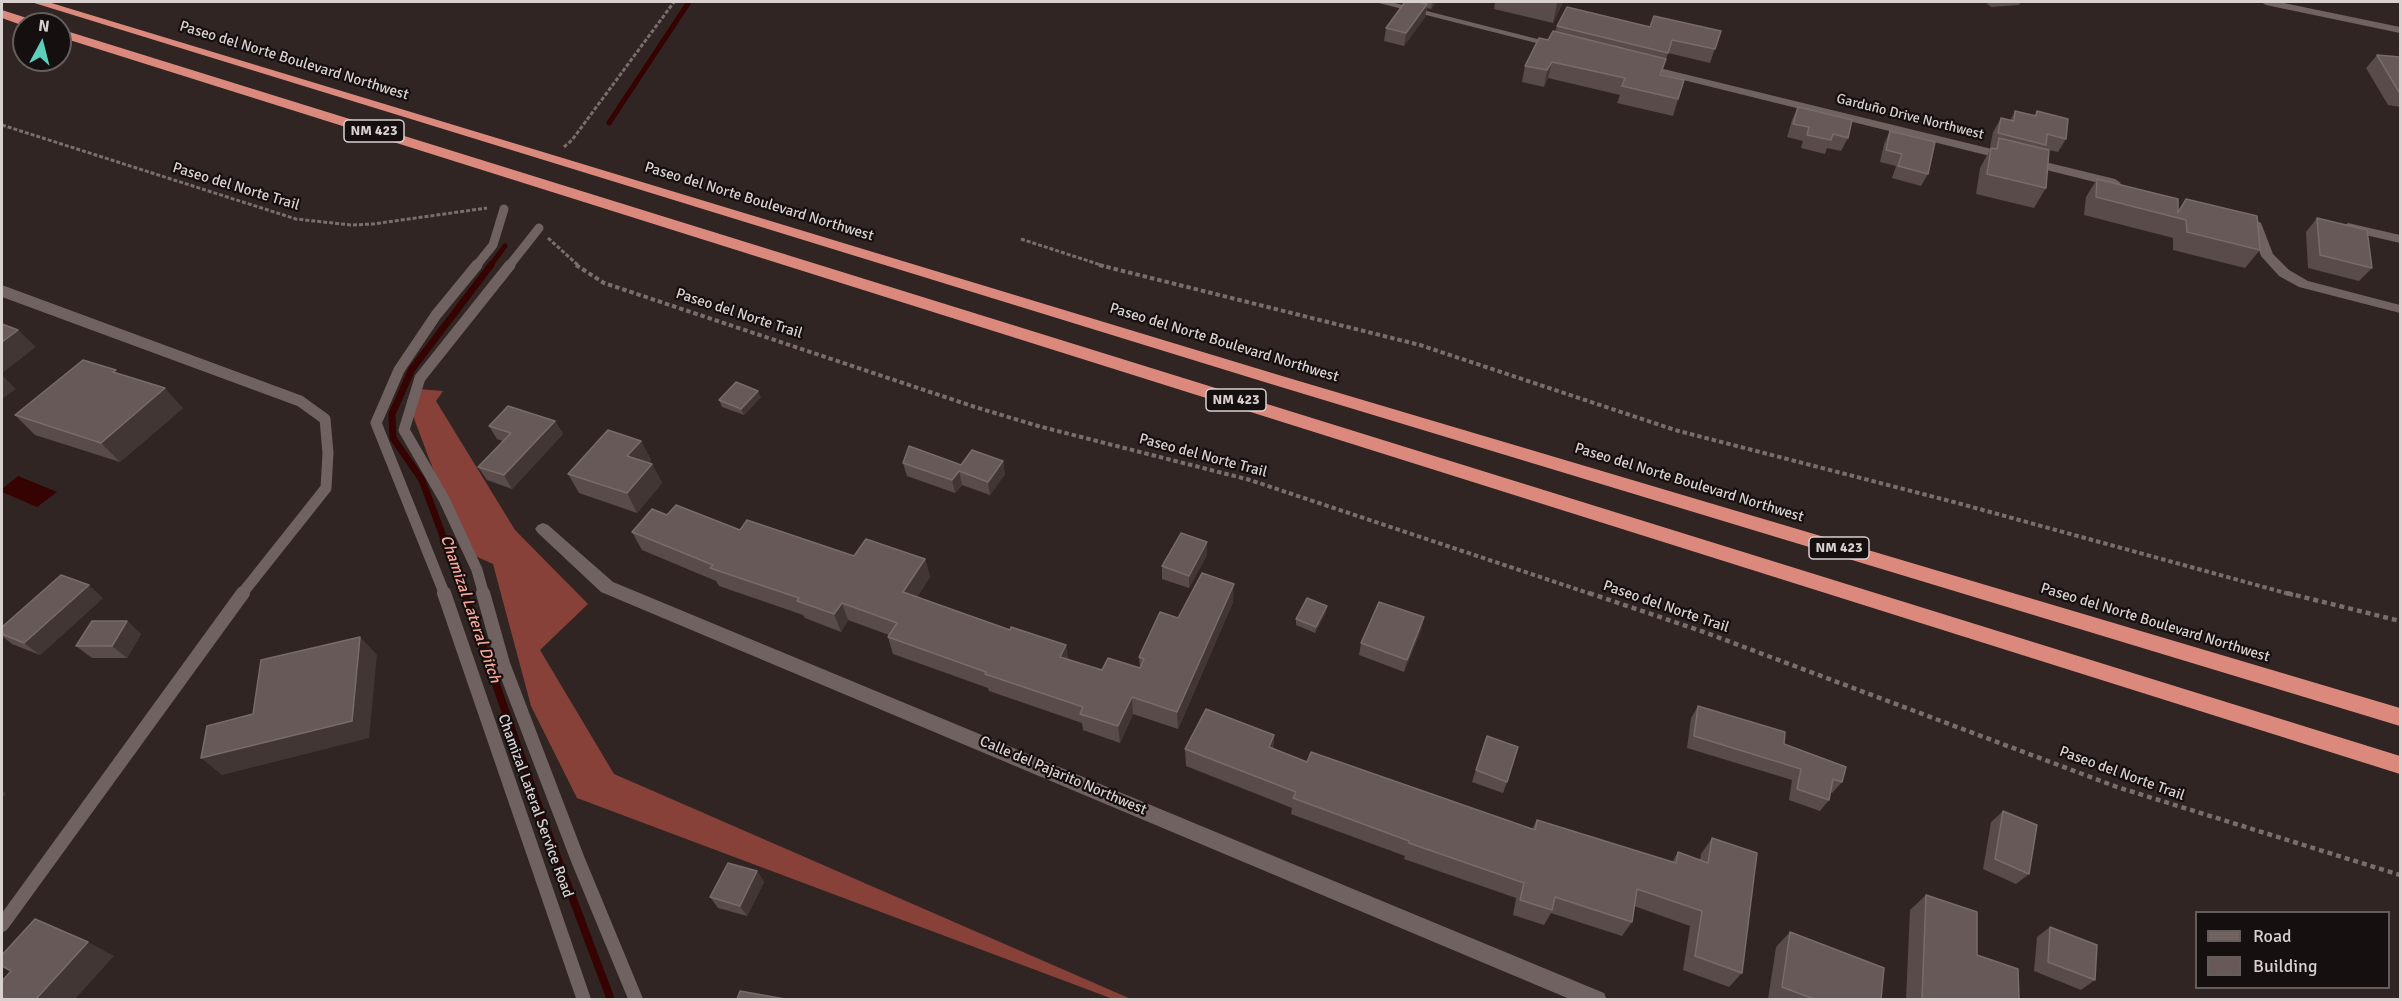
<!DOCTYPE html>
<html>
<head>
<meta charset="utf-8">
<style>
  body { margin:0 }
  #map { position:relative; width:2402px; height:1001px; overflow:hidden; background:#312523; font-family:Signika,sans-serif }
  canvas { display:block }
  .frame { position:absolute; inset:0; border:3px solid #d9d1d0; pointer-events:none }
  .legend { position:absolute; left:2195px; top:911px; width:195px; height:78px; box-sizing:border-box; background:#150f0f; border:2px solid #635d5c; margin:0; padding:8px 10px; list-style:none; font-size:18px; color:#d9d1d0 }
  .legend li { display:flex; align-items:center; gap:12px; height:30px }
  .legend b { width:30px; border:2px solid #635d5c }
  .north { position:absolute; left:12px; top:12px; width:60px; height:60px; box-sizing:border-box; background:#150f0f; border:2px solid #635d5c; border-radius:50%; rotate:7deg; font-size:16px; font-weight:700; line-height:24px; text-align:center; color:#d9d1d0 }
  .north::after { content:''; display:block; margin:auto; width:21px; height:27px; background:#5dceb9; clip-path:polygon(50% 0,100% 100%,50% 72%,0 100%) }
</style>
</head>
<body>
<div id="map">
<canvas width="2402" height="1001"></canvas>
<div class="frame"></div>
<ul class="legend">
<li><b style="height:8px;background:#706260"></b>Road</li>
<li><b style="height:16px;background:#665958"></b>Building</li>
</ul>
<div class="north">N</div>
</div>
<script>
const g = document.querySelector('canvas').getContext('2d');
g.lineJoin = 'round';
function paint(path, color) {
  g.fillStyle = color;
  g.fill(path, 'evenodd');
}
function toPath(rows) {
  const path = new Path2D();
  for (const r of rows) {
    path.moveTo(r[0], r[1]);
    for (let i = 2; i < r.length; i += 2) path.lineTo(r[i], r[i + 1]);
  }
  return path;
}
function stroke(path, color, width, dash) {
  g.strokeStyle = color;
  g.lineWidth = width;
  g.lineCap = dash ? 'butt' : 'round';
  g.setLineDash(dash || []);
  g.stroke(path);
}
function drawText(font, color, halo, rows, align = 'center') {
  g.font = font + ' Signika,sans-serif';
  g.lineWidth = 4.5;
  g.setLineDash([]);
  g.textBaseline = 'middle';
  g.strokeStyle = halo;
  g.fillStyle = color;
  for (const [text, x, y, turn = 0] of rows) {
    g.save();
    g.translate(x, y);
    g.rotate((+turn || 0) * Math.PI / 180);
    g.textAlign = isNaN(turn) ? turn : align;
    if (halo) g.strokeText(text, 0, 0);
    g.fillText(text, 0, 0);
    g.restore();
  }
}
paint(toPath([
  [418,389,443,391,436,401,515,530,588,604,540,650,614,774,1131,999,1113,999,577,798,531,706,493,564,464,551,407,400]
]), '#884138');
paint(toPath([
  [18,476,57,492,37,507,2,492,2,489]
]), '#340302');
stroke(toPath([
  [609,123,689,2],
  [490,266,505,246]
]), '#340302', 5);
stroke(toPath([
  [465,595,422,480,393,438,392,414,412,369,491,265]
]), '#340302', 7);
stroke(toPath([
  [464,593,548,833,611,1000]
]), '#340302', 8);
stroke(toPath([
  [2,125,296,219,351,225,373,224,487,208],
  [564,147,572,140,674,2],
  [548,238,579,266],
  [1021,239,1104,266]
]), '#796e6d', 3, [4, 2]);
stroke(toPath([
  [576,265,604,283,975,407,1038,426,1250,480,1594,595],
  [1099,265,1420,345,1675,430,1950,501,2293,595]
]), '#796e6d', 4, [4.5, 3]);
stroke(toPath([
  [1589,593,1704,632,2117,787,2400,875],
  [2287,593,2400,621]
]), '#796e6d', 4.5, [5, 4]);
stroke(toPath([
  [476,266,493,245,504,209],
  [509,266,539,228]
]), '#706260', 9);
stroke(toPath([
  [2,291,300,401,325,419,328,453,326,488,241,595],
  [445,595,376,423,399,370,436,315,477,265],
  [484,595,477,570,444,499,404,430,420,378,510,265]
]), '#706260', 11);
stroke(toPath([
  [444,593,584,1000],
  [483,593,503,664,578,860,636,1000],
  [2,925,243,593]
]), '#706260', 14);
paint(toPath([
  [1375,2,1391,2,1561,45,1556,48,1375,2],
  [1643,64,2115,179,2121,183,2115,187,1639,69,1638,67,1643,64],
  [2245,214,2261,223,2273,254,2289,270,2308,281,2400,305,2400,313,2299,287,2279,276,2261,256,2251,228,2239,218,2245,214],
  [2348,223,2400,235,2400,243,2344,230,2342,227,2348,223],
  [543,523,548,525,613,582,1604,993,1607,1000,1572,1000,601,592,538,533,535,529,538,525,543,523]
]), '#706260');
paint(toPath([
  [2261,2,2279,2,2400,27,2400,33,2266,5,2261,2]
]), '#706260');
paint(toPath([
  [31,2,48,2,1282,376,2400,708,2400,726,1271,384,31,2],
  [2,10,36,21,38,24,24,26,2,18,2,10],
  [60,29,2400,756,2400,774,60,37,60,29]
]), '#dc897d');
paint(toPath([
  [1405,2,1436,2,1431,9,1427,8,1425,17,1404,46,1384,41,1386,28],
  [1495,2,1563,2,1553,23,1494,9],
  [1985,2,2021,2,2019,5,1991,7],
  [1557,26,1650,27,1721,31,1710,63,1668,53,1661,75,1684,80,1673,116,1617,103,1620,95,1548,78,1544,87,1522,82,1525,66,1555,32],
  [2377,55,2400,57,2400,107,2388,105,2366,68],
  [1798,107,1848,138,1841,151,1827,148,1825,154,1801,148,1803,141,1787,137,1792,120],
  [2015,111,2034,116,2037,111,2066,139,2058,152,2049,150,2046,188,2034,208,1976,194,1980,168,1991,148,1993,148,1990,147,1993,132,2001,118,2010,121],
  [1890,131,1928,174,1921,186,1892,178,1896,166,1880,162,1884,144],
  [2097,179,2178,210,2186,199,2260,250,2245,268,2173,250,2173,238,2084,215,2086,197],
  [2317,218,2372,268,2359,281,2308,268,2306,232],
  [119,374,183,408,120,462,35,435,15,415],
  [761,397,744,415,722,407,719,400],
  [555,421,563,434,512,489,487,480,478,467,503,441,497,439,489,426],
  [641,441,651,460,648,463,652,464,662,483,637,513,579,493,568,474],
  [1003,461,1005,474,990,495,962,485,955,493,907,476,903,463,961,465],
  [667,515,854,556,925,559,930,577,917,597,1068,659,1102,670,1140,668,1139,657,1178,618,1233,602,1178,729,1133,714,1120,743,1083,730,1082,723,989,691,988,688,893,654,888,637,889,635,848,620,841,632,805,618,803,615,719,586,716,581,642,550,632,532],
  [1207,542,1207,555,1189,588,1162,579,1162,566],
  [103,598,40,655,12,644,2,636,2,627],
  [1326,612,1315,633,1296,625,1296,619],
  [1424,617,1421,630,1404,672,1359,655,1361,643],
  [127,621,141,634,127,658,92,658,76,646],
  [1698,706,1784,744,1842,782,1832,793,1830,792,1829,800,1820,811,1789,800,1792,780,1687,748,1691,718],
  [1274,735,1273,749,1307,762,1532,829,1537,820,1672,862,1678,852,1700,860,1701,854,1712,838,1742,973,1729,987,1683,970,1690,926,1634,906,1632,922,1622,936,1551,913,1544,925,1513,915,1516,898,1404,859,1405,856,1291,814,1292,808,1186,766,1185,749],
  [1487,736,1507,782,1503,793,1472,782],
  [2003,811,2029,874,2016,884,1983,869,1991,822],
  [757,871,764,882,747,916,718,908,710,897],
  [1926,895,1977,955,2019,999,1906,999,1910,910],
  [2050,927,2095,980,2081,990,2034,971,2037,937],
  [1790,932,1881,999,1768,999,1776,947]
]), '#584b49');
paint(toPath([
  [1432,2,1436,2,1431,9],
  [1558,2,1563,2,1553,23,1557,3],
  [1427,4,1425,17,1404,46,1406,33],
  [1552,62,1548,78,1544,87,1547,70],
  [18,330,36,347,2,373,2,342],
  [2,375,16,389,2,399],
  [165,388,183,408,120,462,101,443],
  [758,391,761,397,744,415,741,409],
  [555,421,563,434,512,489,504,475],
  [641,441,651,460,637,475,627,456],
  [1003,461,1005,474,990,495,988,482],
  [652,464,662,483,637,513,627,493],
  [959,471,962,485,955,493,952,480],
  [1207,542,1207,555,1189,588,1189,576],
  [925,559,930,577,909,610,903,592],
  [1234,584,1233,602,1178,729,1177,712],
  [89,585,103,598,40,655,24,643],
  [842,603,848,620,841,632,834,614],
  [1327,606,1326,612,1315,633,1316,627],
  [1424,617,1421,630,1404,672,1407,660],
  [127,621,141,634,127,658,112,646],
  [360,637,377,655,369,738,222,775,201,758],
  [1066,645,1069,662,1060,657],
  [1132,697,1133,714,1120,743,1118,726],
  [1274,735,1272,752,1269,747],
  [2,790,6,794,2,798],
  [757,871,764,882,747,916,740,906],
  [88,942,114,956,75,999,36,999]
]), '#423634');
const building = toPath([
  [1405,2,1419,2,1427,4,1406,33,1386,28,1405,2],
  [1567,7,1650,27,1654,16,1721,31,1715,49,1672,40,1668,53,1557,26,1567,7],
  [1553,31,1666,59,1660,75,1684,80,1678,99,1622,86,1625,78,1552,62,1547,70,1525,66,1539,38,1548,40,1553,31],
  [2377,55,2400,57,2400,92,2399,92,2377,55],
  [1798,107,1852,120,1848,138,1833,134,1831,140,1807,135,1809,127,1793,124,1798,107],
  [2015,111,2036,116,2037,111,2068,119,2066,139,2047,134,2046,145,1998,133,2001,118,2014,121,2015,111],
  [1890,131,1935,142,1928,174,1898,166,1902,154,1886,150,1890,131],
  [1999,138,2049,150,2046,188,1987,174,1991,148,1997,149,1999,138],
  [2097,179,2178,199,2178,213,2186,199,2257,216,2260,250,2187,232,2186,220,2096,197,2097,179],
  [2317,218,2367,230,2372,268,2320,255,2317,218],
  [2,324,18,330,2,342,2,324],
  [83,360,116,370,113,372,165,388,101,443,15,415,83,360],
  [736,382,758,391,741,409,719,400,736,382],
  [508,406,555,421,504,475,478,467,511,433,489,426,508,406],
  [608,430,641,441,627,456,652,464,627,493,568,474,608,430],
  [909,446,961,465,972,450,1003,461,988,482,959,471,952,480,903,463,909,446],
  [676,505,740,530,747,520,854,556,866,539,925,559,903,592,1010,630,1011,627,1066,645,1060,657,1102,670,1108,658,1140,668,1144,659,1139,657,1160,612,1178,618,1202,573,1234,584,1177,712,1132,697,1118,726,1080,714,1083,707,985,674,986,672,888,637,897,623,842,603,834,614,797,601,799,598,710,568,713,565,632,532,652,509,667,515,676,505],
  [1181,533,1207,542,1189,576,1162,566,1181,533],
  [61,575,89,585,24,643,2,634,2,627,61,575],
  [1307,598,1327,606,1316,627,1296,619,1307,598],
  [1379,602,1424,617,1407,660,1361,643,1379,602],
  [92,621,127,621,112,646,76,646,92,621],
  [360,637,352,721,201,758,207,726,253,714,261,660,360,637],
  [1698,706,1785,732,1784,744,1846,767,1842,782,1833,779,1829,800,1797,789,1801,769,1694,736,1698,706],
  [1206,709,1274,735,1269,747,1307,762,1311,752,1535,830,1537,820,1676,863,1678,852,1708,863,1712,838,1757,853,1742,973,1695,956,1702,911,1637,889,1632,922,1555,897,1552,910,1520,900,1524,883,1409,843,1409,841,1293,798,1296,792,1185,749,1206,709],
  [1487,736,1518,747,1507,782,1476,770,1487,736],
  [2003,811,2037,825,2029,874,1995,859,2003,811],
  [728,863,757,871,740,906,710,897,728,863],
  [1926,895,1977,912,1977,955,2018,969,2019,999,1922,999,1926,895],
  [35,919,88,942,36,999,2,999,2,981,11,971,2,966,2,955,35,919],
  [2050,927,2097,945,2095,980,2048,962,2050,927],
  [1790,932,1884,968,1881,999,1814,999,1782,987,1790,932],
  [740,991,785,999,737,999,740,991]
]);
paint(building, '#665958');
stroke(building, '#786c6a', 1.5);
drawText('14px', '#d9d1d0', '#150f0f', [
  ["Garduño Drive Northwest",1910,117,14]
]);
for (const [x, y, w] of [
  [374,131,60],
  [1236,400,60],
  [1839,548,60]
]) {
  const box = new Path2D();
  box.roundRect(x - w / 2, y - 11, w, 22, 4.5);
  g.fillStyle = '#150f0f';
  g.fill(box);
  stroke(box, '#d9d1d0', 1.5);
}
drawText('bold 14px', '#d9d1d0', null, [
  ["NM 423",374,131],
  ["NM 423",1236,400],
  ["NM 423",1839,548]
]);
drawText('15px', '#d9d1d0', '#150f0f', [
  ["Paseo del Norte Boulevard Northwest",294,61,17],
  ["Paseo del Norte Trail",236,187,17],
  ["Paseo del Norte Boulevard Northwest",759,202,17],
  ["Paseo del Norte Trail",739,314,18],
  ["Paseo del Norte Boulevard Northwest",1224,343,17],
  ["Paseo del Norte Trail",1203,456,15],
  ["Paseo del Norte Boulevard Northwest",1689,483,17],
  ["Paseo del Norte Trail",1666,607,19],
  ["Paseo del Norte Boulevard Northwest",2155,623,17],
  ["Paseo del Norte Trail",2122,774,20],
  ["Calle del Pajarito Northwest",1063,776,23],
  ["Chamizal Lateral Service Road",535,806,70]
]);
drawText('italic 16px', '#faa699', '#150f0f', [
  ["Chamizal Lateral Ditch",470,609,71]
]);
</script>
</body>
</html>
